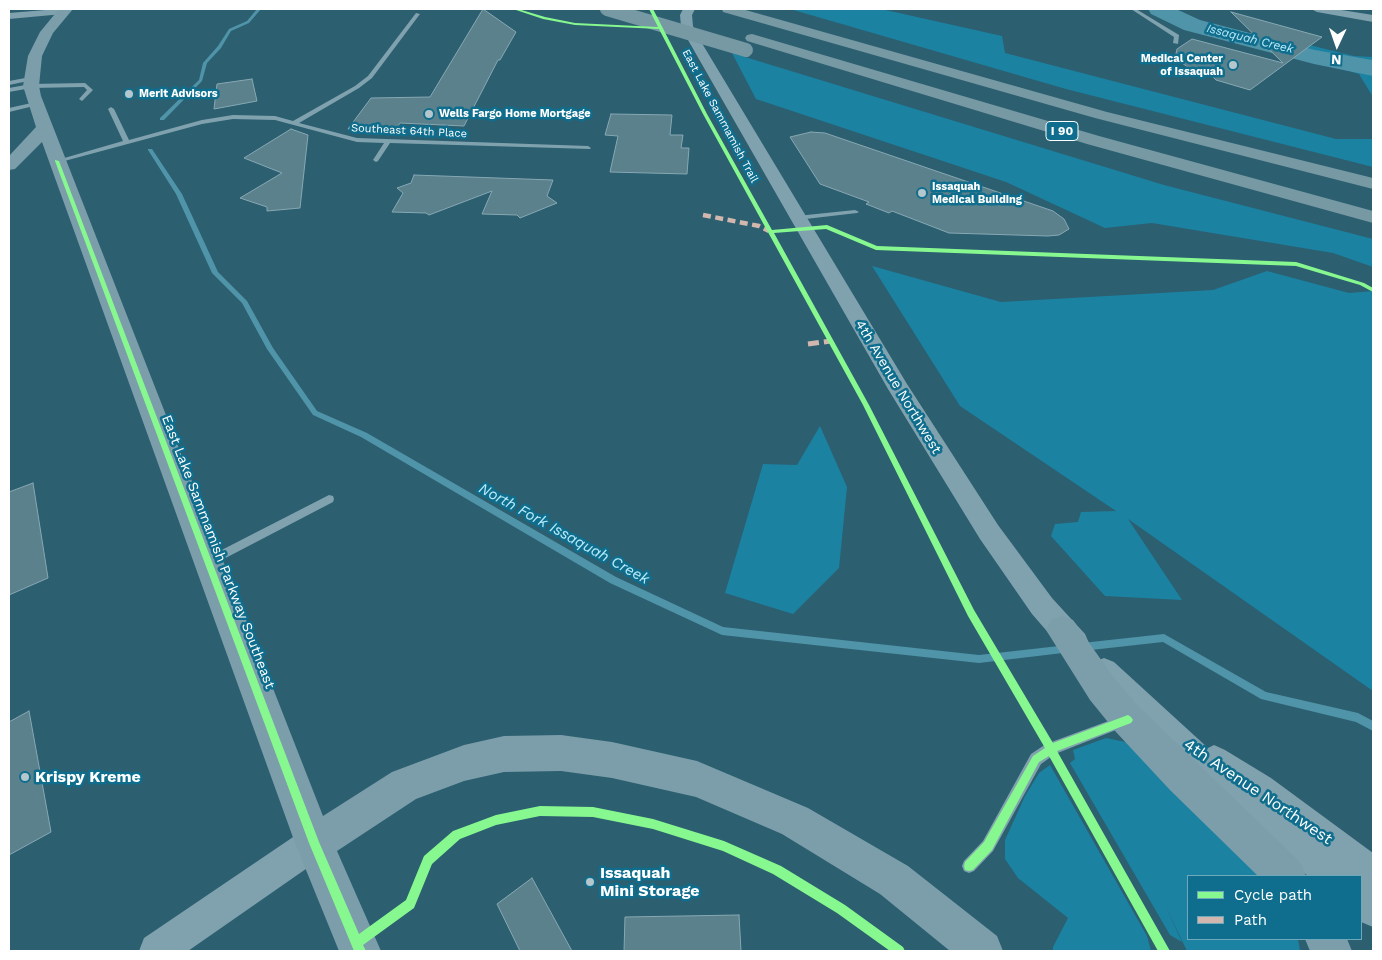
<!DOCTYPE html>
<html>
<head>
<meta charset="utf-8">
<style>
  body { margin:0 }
  #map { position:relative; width:1382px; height:960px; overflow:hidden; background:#2c5f70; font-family:"Work Sans",sans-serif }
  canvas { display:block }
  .frame { position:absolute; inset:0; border:10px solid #fff; pointer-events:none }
  .legend { position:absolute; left:1187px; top:875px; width:175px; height:65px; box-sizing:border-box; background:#0f6e8d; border:1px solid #6fa8bb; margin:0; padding:6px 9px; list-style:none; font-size:15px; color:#fff }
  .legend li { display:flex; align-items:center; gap:10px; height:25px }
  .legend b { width:25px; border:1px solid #6fa8bb }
  .north { position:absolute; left:1312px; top:20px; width:50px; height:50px; -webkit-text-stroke:4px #0f6e8d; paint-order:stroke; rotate:183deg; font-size:14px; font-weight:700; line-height:20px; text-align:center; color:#fff }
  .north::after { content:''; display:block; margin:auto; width:18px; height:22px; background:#fff; clip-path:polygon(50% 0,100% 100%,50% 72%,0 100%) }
</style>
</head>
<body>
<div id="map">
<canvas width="1382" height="960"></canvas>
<div class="frame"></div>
<ul class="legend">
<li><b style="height:6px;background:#87f88f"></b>Cycle path</li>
<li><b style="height:6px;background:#d1b7ad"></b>Path</li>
</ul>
<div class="north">N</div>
</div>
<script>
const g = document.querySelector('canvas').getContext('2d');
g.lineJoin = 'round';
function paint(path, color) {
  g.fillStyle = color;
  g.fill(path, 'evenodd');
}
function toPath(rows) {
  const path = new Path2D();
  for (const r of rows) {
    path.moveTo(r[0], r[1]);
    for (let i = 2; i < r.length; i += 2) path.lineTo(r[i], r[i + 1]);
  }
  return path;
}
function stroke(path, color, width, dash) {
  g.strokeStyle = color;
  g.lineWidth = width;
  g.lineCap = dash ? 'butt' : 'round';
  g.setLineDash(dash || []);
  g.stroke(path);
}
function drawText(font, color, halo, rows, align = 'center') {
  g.font = font + ' "Work Sans",sans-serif';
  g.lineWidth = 5;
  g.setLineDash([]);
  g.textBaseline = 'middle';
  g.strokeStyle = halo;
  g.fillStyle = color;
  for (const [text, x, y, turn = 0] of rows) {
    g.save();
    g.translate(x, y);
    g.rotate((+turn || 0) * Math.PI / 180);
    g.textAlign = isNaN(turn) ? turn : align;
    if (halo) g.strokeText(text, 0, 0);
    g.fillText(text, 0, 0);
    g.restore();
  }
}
paint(toPath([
  [790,9,881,9,1002,36,1005,53,1336,139,1373,139,1373,167,1066,89],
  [1305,44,1354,56,1373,57,1373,97,1359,74,1287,54],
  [732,53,1164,185,1373,239,1373,267,1333,253,1152,223,1105,228,1006,182,756,99],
  [872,266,1001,302,1213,290,1267,271,1349,293,1373,291,1373,691,1128,519,1182,600,1105,596,1051,536,1055,524,1078,522,1081,512,1116,511,960,406],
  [820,426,847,487,839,568,793,614,725,593,763,464,797,465],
  [1106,738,1135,744,1250,854,1264,876,1188,876,1188,939,1298,939,1300,951,1187,951,1165,905,1182,942,1170,935,1070,763,1075,759,1073,750],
  [1050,765,1147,936,1151,951,1053,951,1053,947,1068,918,1018,878,1005,859,1005,840,1025,796,1039,773]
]), '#1c82a2');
paint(toPath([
  [257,9,261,9,249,23,231,31,221,48,207,63,202,81,164,120,160,120,160,118,199,80,203,63,218,46,229,29,247,21,257,9],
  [148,149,152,149,182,194,218,272,247,301,273,348,317,411,367,433,616,577,723,627,979,655,1068,645,1071,646,1072,649,1071,652,979,663,722,635,610,583,361,437,313,415,267,349,242,303,212,273,176,194,148,150,148,149],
  [1164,634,1266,692,1358,713,1373,721,1373,731,1356,722,1261,699,1163,642,1082,651,1079,650,1078,647,1079,644,1082,643,1164,634]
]), '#5094a9');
paint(toPath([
  [1148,9,1176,9,1200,20,1315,50,1372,60,1373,76,1314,64,1184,30,1151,14,1148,9]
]), '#5094a9');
const building = toPath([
  [483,9,516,32,500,60,498,60,464,126,400,123,395,130,348,129,371,98,430,97,483,9],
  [1231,12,1322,37,1250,90,1216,80,1208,72,1189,68,1175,58,1177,49,1192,39,1283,63,1231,12],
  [252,79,257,101,214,109,217,84,252,79],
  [611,114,672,115,670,135,683,135,681,148,689,148,687,174,610,172,618,136,605,135,611,114],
  [291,129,308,135,300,208,267,211,267,207,240,198,282,173,244,158,291,129],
  [811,132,825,133,1053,211,1064,219,1069,229,1059,235,1048,236,949,233,892,211,889,213,866,204,869,202,820,184,790,137,811,132],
  [414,175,553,180,547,196,557,203,520,218,517,215,482,214,492,191,429,215,426,213,392,212,403,193,397,188,411,183,414,175],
  [33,483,48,578,9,595,9,492,33,483],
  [29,711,51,832,9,855,9,722,29,711],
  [532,878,572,951,520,951,497,904,532,878],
  [739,915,741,951,624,951,625,917,739,915]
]);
paint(building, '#5b818d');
stroke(building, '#87a8b3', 1);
paint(toPath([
  [1131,9,1136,9,1179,35,1178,44,1173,43,1174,37,1131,9],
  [416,13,420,14,372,78,359,88,299,123,357,138,588,146,591,148,590,149,390,143,378,161,376,162,373,160,384,143,357,142,275,120,233,119,202,124,57,163,54,161,123,141,108,109,111,107,114,109,129,140,202,120,233,115,275,116,293,121,355,86,368,76,416,13],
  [31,77,33,78,33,80,9,85,9,81,31,77],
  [31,84,85,83,93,90,82,101,79,99,87,90,84,87,31,88,9,92,9,88,31,84],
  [36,102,39,104,38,105,9,112,9,108,36,102],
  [855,210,859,212,857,213,797,220,793,218,797,216,855,210],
  [329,495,333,496,334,499,333,502,214,564,210,566,206,564,205,561,206,558,329,495],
  [1122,716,1126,718,1128,722,1126,726,1055,754,1041,764,993,851,974,871,969,873,964,871,962,866,964,861,983,841,1031,754,1046,744,1122,716]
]), '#80a2ae');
paint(toPath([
  [58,9,68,11,63,14,9,19,9,13,58,9]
]), '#80a2ae');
paint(toPath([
  [683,9,695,9,692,15,693,26,700,40,907,384,998,525,1052,598,1085,634,1089,643,1085,652,1075,656,1065,652,1032,614,980,539,888,389,688,40,681,26,680,15,683,9],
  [1311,9,1335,9,1373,15,1373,22,1317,12,1311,9],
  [1104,658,1114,662,1208,748,1214,745,1225,750,1271,778,1373,853,1373,927,1361,922,1361,876,1308,876,1240,820,1094,680,1090,671,1094,662,1104,658],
  [314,826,326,831,331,843,326,855,188,951,139,951,144,938,302,831,314,826]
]), '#80a2ae');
paint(toPath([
  [59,9,73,9,53,33,42,56,39,86,41,96,323,816,392,772,464,745,504,736,561,735,612,742,697,761,808,808,908,866,997,936,1003,951,950,951,880,894,782,834,696,797,612,778,561,771,504,772,464,781,416,799,337,851,381,951,339,951,295,843,42,142,15,169,9,170,9,156,36,127,23,86,28,56,40,32,59,9],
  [1062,616,1073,620,1114,678,1140,708,1300,862,1306,876,1258,876,1170,790,1116,732,1090,700,1046,630,1051,620,1062,616],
  [1305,939,1347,939,1352,951,1310,951,1305,939]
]), '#7b9eaa');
paint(toPath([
  [722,9,742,9,1107,112,1373,178,1373,189,1095,118,723,12,722,9],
  [752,34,1099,136,1373,211,1373,223,1087,144,747,41,745,38,747,35,752,34]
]), '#7699a4');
stroke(toPath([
  [607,9,746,50]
]), '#7699a4', 14);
stroke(toPath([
  [703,215,759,226,769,231]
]), '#d1b7ad', 4.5, [8, 4.5]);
stroke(toPath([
  [808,344,831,341]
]), '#d1b7ad', 5, [11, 5]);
paint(toPath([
  [513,9,518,9,545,17,575,23,658,27,649,9,653,9,707,114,772,230,827,225,877,246,1296,262,1364,283,1373,288,1373,292,1360,285,1296,266,876,250,826,229,774,233,869,405,974,610,1053,743,1128,715,1131,717,1133,720,1131,723,1057,751,1170,951,1158,951,1049,756,1039,762,992,850,973,870,969,871,965,870,964,866,965,862,984,842,1033,756,1045,748,968,616,863,405,703,114,659,29,575,25,543,19,513,9],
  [55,160,59,161,319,842,359,934,406,900,424,856,453,831,496,815,540,806,593,807,653,819,724,841,781,866,845,905,903,947,905,951,890,951,837,913,773,874,723,851,653,829,593,817,540,816,496,825,460,839,432,864,414,908,363,945,366,951,354,951,309,843,55,161,55,160]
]), '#87f88f');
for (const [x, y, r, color] of [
  [1233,65,5,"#b5c7cd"],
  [129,94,5,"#b5c7cd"],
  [429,114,5,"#b5c7cd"],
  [922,193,5,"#b5c7cd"],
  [25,777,5,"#b5c7cd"],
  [590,882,5,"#b5c7cd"]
]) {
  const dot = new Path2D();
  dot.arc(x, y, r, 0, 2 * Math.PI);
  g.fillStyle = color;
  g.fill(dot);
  stroke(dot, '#0f6e8d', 2);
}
drawText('bold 11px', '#fff', '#0f6e8d', [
  ["Medical Center",1223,59,"right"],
  ["of Issaquah",1223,72,"right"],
  ["Merit Advisors",139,94],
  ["Wells Fargo Home Mortgage",439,114],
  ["Issaquah",932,187],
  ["Medical Building",932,200]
], 'left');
drawText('11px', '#fff', '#0f6e8d', [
  ["East Lake Sammamish Trail",720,116,62],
  ["Southeast 64th Place",409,131,3]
]);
drawText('italic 12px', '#b9ecfb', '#0f6e8d', [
  ["Issaquah Creek",1250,39,14]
]);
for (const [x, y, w] of [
  [1062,131,32]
]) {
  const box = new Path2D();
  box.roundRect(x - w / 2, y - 9.5, w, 19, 4);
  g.fillStyle = '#0f6e8d';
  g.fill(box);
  stroke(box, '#fff', 1);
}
drawText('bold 12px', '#fff', null, [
  ["I 90",1062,131]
]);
drawText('14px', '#fff', '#0f6e8d', [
  ["4th Avenue Northwest",898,387,59],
  ["East Lake Sammamish Parkway Southeast",218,552,69]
]);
drawText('italic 15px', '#b9ecfb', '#0f6e8d', [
  ["North Fork Issaquah Creek",564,534,29]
]);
drawText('bold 16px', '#fff', '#0f6e8d', [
  ["Krispy Kreme",35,777],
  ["Issaquah",600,873],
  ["Mini Storage",600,891]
], 'left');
drawText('16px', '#fff', '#0f6e8d', [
  ["4th Avenue Northwest",1258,792,34]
]);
</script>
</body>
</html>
